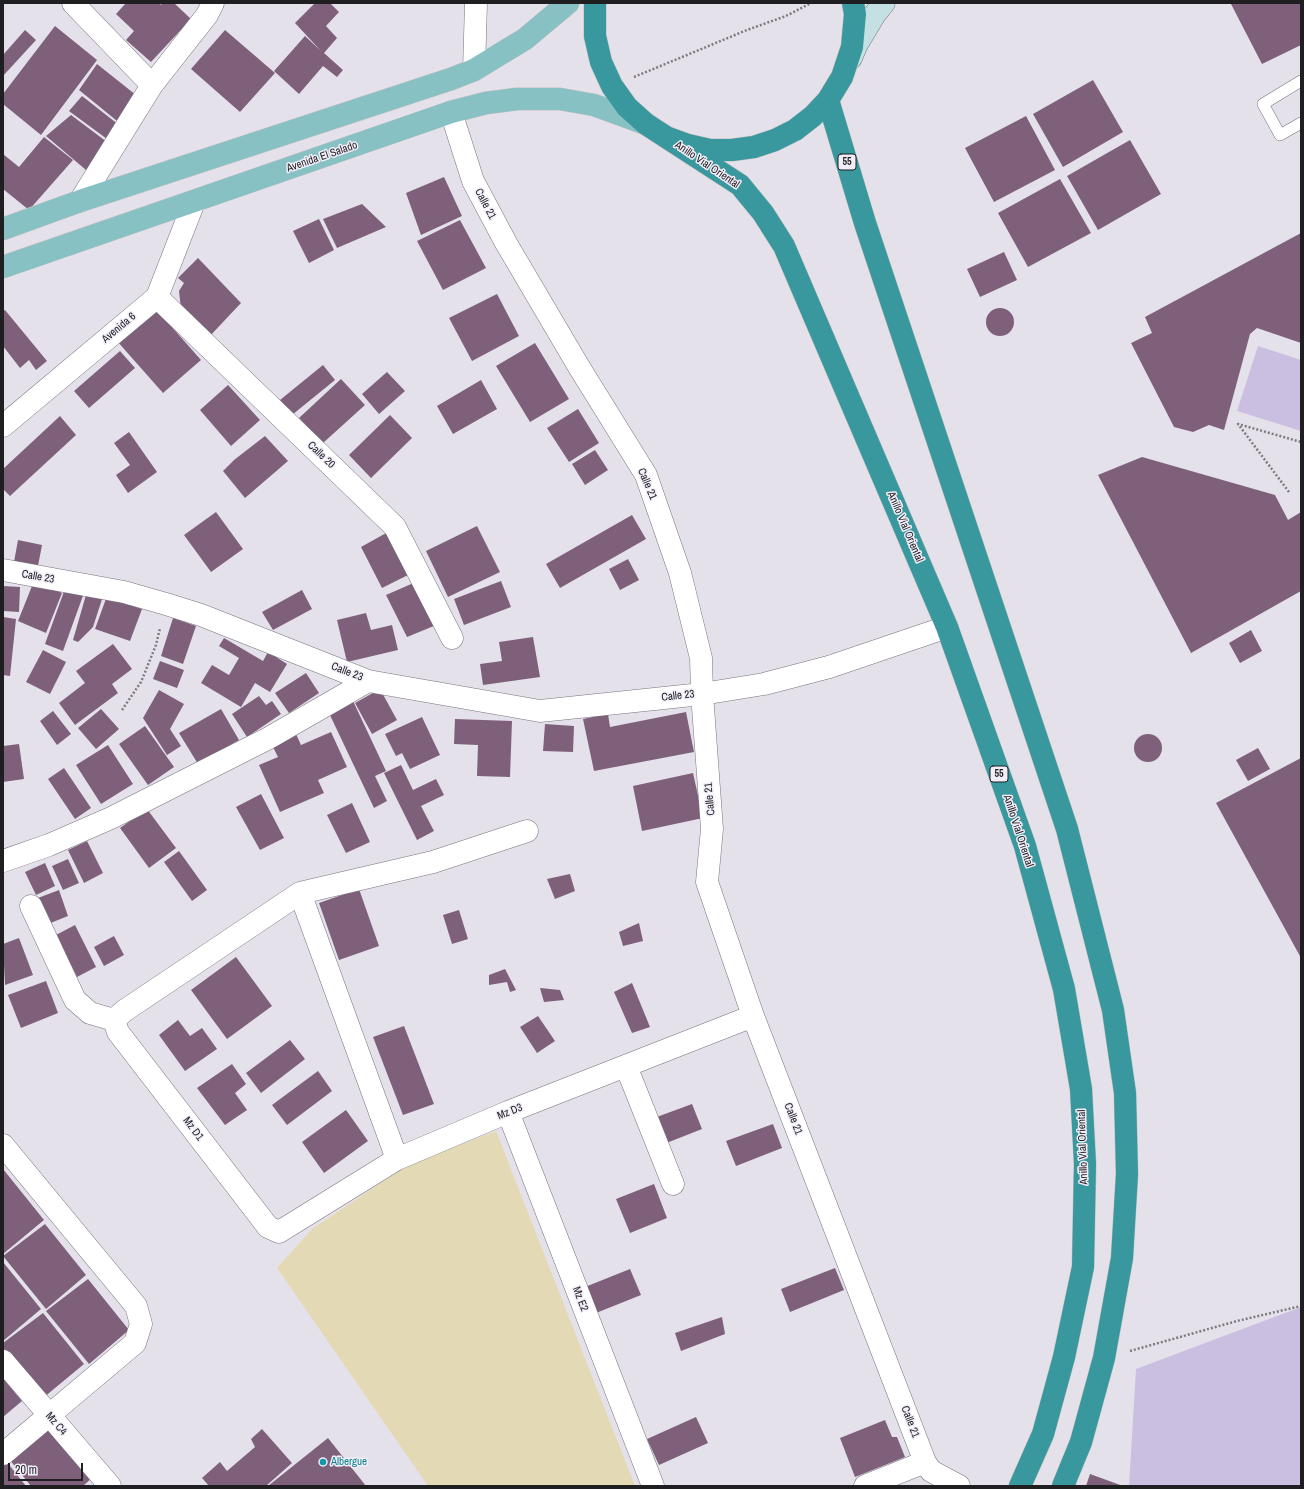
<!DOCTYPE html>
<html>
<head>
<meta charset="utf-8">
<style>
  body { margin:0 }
  #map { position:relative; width:1304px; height:1489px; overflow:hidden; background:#e5e1eb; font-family:"Archivo Narrow",sans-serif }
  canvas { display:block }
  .frame { position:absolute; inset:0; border:4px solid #1f1e21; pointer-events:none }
  .scale { position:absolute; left:8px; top:1463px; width:75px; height:18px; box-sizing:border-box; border:2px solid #1f1e21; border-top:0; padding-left:5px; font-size:12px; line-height:14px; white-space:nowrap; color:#1f1e21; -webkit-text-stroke:3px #f2eef9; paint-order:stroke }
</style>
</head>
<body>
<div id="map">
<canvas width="1304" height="1489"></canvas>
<div class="frame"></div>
<div class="scale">20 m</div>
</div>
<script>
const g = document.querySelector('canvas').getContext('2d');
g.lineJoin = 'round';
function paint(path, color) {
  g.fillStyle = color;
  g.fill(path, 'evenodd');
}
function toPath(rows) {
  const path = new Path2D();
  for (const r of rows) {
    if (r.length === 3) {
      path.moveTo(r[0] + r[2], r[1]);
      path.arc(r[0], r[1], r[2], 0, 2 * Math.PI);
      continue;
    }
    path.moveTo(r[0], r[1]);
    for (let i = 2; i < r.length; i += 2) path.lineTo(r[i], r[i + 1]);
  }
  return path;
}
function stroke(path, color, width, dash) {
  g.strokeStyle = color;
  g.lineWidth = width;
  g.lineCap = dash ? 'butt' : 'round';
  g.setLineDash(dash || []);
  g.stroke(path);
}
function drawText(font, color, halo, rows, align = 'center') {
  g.font = font + ' "Archivo Narrow",sans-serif';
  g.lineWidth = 3;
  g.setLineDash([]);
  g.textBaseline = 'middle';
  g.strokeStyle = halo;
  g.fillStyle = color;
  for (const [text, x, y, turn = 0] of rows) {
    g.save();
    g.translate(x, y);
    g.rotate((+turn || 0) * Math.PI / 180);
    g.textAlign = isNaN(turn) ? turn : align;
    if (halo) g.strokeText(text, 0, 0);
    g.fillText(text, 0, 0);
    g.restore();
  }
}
paint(toPath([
  [1258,346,1301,360,1301,431,1237,411],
  [1301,1307,1301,1486,1129,1486,1136,1369]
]), '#cbbfe1');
paint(toPath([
  [496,1131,635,1486,428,1486,277,1268,312,1229,409,1164]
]), '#e3dab5');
paint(toPath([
  [126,3,159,3,161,5,162,3,174,3,191,19,151,62,126,40,134,31,116,14],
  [315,3,330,3,339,12,326,26,337,38,324,53,343,70,337,77,323,66,299,94,274,71,305,36,321,51,295,23],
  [1233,3,1301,3,1301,45,1262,64,1231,4],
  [55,26,97,60,41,135,3,104,3,94],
  [25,30,36,40,3,76,3,55],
  [225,30,275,73,240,112,191,69],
  [97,64,141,99,122,125,79,90],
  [1093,80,1123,132,1063,167,1033,114],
  [82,96,119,125,107,139,69,111],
  [71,115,107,142,86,170,46,136],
  [1026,116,1055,170,994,202,965,148],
  [44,137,73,160,29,210,3,189,3,154,19,167],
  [1130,140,1161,194,1098,230,1067,176],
  [444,177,462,216,421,235,406,193],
  [1060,179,1091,233,1028,267,998,213],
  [362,204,386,227,337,248,323,219],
  [319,219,334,250,309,263,293,231],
  [460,220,486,268,443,290,417,241],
  [1301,233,1301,343,1257,328,1250,334,1224,430,1209,425,1193,432,1174,427,1131,343,1152,333,1145,317],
  [1004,252,1017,280,980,297,967,269],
  [198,258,241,303,209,337,181,309,179,291,184,283,178,278],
  [497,294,519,336,472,361,449,318],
  [1000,322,14],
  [155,308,201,360,163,393,117,341],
  [5,310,47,361,36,370,29,360,20,368,3,346,3,311],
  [535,343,569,399,530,422,496,366],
  [120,351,135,368,89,408,74,391],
  [323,365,335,380,292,415,280,400],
  [387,372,405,391,379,414,362,394],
  [341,379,365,405,323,443,299,418],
  [481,380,497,409,453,434,437,406],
  [228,385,260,420,231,446,200,410],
  [578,409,599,443,569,462,547,428],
  [390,415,412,438,371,478,349,455],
  [60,416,76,435,10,496,3,489,3,469],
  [129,432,157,472,128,493,116,475,130,465,114,443],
  [265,436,288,461,245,498,223,471,234,460],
  [595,450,608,470,585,485,572,464],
  [1142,457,1275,495,1288,520,1301,512,1301,591,1191,653,1098,475],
  [216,512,243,549,211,572,184,535],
  [632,515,646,539,560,588,546,564],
  [477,526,500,572,448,597,426,551],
  [388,532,410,574,382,588,361,547],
  [18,540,42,545,38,566,14,562],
  [628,559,639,580,620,590,609,569],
  [34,581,62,593,46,633,18,621],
  [418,581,441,623,407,637,386,595],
  [501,581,511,607,464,625,454,599],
  [3,586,20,587,19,612,3,611],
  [66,586,84,593,63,651,45,644],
  [88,588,104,593,93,627,78,642,73,640],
  [302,590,312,609,273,630,262,612],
  [107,596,142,609,130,641,95,629],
  [366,613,371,630,392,625,398,650,347,662,337,620],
  [3,617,16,619,10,676,3,675],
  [173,618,196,626,183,664,161,656],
  [1251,630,1262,651,1240,663,1229,643],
  [533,637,540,677,483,685,480,664,502,661,499,642],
  [224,638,263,661,268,652,287,664,270,692,255,683,241,707,201,683,212,665,229,675,239,658,219,646],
  [113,644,132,669,112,684,118,693,75,725,59,703,85,683,76,671],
  [43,650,66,662,50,694,26,682],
  [160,661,184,670,177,688,153,679],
  [306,673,319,693,289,713,275,693],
  [380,689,397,720,372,734,355,703],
  [159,690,184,704,170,729,181,746,167,755,143,718],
  [259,696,266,705,272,701,281,714,247,737,232,714],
  [353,701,386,771,375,776,387,801,374,808,329,713],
  [101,709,119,729,96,749,78,728],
  [221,709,239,740,198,764,179,733],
  [53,711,71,734,57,745,40,721],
  [686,712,694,752,594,771,583,719,608,714,610,727],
  [422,717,440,755,410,769,402,753,396,756,385,734],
  [455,719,512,721,510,777,477,776,478,745,454,744],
  [545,724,574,726,573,752,543,751],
  [145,726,174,767,148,785,119,744],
  [331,732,347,767,318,780,324,793,280,812,259,765,278,757,272,745,296,734,301,745],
  [1148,748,14],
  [19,744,24,779,3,782,3,746],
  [108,745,133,784,101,804,76,765],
  [1258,748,1270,769,1248,781,1236,760],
  [1301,758,1301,958,1216,803],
  [401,765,413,790,436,779,444,795,421,806,434,831,417,840,384,773],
  [64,768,91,808,75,819,48,779],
  [693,773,703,818,642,831,633,786],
  [261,794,284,838,260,850,236,807],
  [352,803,370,842,346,853,327,815],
  [147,809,176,848,149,868,120,828],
  [87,841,103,873,84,883,68,850],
  [179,851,207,890,192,901,164,862],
  [68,859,79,883,63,890,52,866],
  [45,863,55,886,36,895,25,872],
  [570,874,575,891,555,899,547,879],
  [359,889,379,946,339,960,319,903],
  [59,890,68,916,48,924,38,898],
  [459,910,468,939,452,944,443,915],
  [639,923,643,941,623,946,619,932],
  [75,925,96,967,77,977,56,935],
  [114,936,124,955,104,966,94,947],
  [19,938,33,975,5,985,3,944],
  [236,957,272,1006,227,1039,191,990],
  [505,969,516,990,510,992,507,982,489,985,489,975],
  [46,981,58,1013,21,1028,8,995],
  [632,983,650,1027,632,1033,614,992],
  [540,988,560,990,564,1000,544,1002],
  [538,1016,555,1041,537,1053,520,1027],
  [178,1020,190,1036,202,1028,217,1049,185,1071,159,1035],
  [404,1026,434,1104,403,1115,373,1037],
  [290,1040,305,1059,261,1093,246,1073],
  [232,1064,246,1084,235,1093,247,1110,225,1125,197,1088],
  [318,1071,332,1091,287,1125,272,1105],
  [692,1104,702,1129,664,1144,654,1118],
  [346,1110,368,1141,324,1173,302,1142],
  [773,1124,782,1148,736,1166,726,1141],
  [3,1169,44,1220,3,1254],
  [654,1184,667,1218,630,1233,616,1199],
  [45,1224,86,1275,46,1309,3,1256],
  [3,1262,41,1309,3,1341],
  [835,1268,844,1290,790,1312,781,1289],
  [630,1269,641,1295,596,1313,585,1287],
  [88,1279,129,1330,89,1364,46,1311],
  [43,1313,84,1364,43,1398,3,1348,3,1343],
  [722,1317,725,1334,681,1351,675,1333],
  [3,1378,22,1401,3,1417],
  [696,1417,708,1443,659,1465,647,1439],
  [885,1420,892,1437,897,1437,905,1457,855,1477,840,1438],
  [51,1427,92,1478,83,1486,31,1486,9,1459],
  [262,1429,292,1463,266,1486,209,1486,202,1478,220,1462,227,1471,255,1447,251,1439],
  [328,1438,366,1486,268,1486],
  [6,1461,26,1486,3,1486,3,1463],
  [1090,1474,1123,1486,1086,1486]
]), '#7e607a');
const lane = toPath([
  [1301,81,1263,104,1280,135,1301,123]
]);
const street = toPath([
  [73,3,152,85],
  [474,70,476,3],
  [451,112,473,181,506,243,579,367,646,475,680,573,701,658,702,694,712,829,707,882,753,1016,925,1462,931,1471,959,1486],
  [80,201,152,85,207,15,213,3],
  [157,297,395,527,452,638],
  [3,426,157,297,194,202],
  [3,570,124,592,166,604,201,615,368,681,540,711,702,694,764,684,829,667,947,627],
  [3,861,49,845,111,818,267,739,368,681],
  [300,893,397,1159],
  [31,906,75,1000,90,1013,114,1020],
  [114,1020,118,1032,268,1227,279,1232,397,1159,508,1112,753,1016],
  [114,1020,124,1011,300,893,433,862,527,831],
  [626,1066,673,1184],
  [508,1112,653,1486],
  [3,1145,136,1306,141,1324,135,1343,3,1454],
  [3,1361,110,1486],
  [865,1486,925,1462]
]);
const secondary = toPath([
  [851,58,857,44,875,14,884,3]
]);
const primary = toPath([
  [3,229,80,201,451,79,474,70,525,39,568,3],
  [3,267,451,112,486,103,517,99,560,99,594,105,646,124]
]);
const highway = toPath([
  [595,3,595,36,601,62,612,86,627,107,646,124,666,137,688,145,710,150,732,150,754,147,775,140,795,130,813,116,828,100,842,77,852,47,855,14,853,3],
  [828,100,865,223,1067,829,1113,1010,1125,1093,1127,1174,1122,1258,1104,1358,1081,1442,1063,1486],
  [666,137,740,185,763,213,784,246,947,627,1025,846,1064,989,1081,1089,1085,1164,1083,1267,1064,1357,1043,1434,1020,1486]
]);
stroke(lane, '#77747d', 12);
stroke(street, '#77747d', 23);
stroke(secondary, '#77747d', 23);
stroke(primary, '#c0c0c1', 23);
stroke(highway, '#c0c0c1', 23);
stroke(toPath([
  [634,77,747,30,786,16,811,3],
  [1289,492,1238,424,1301,442],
  [122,710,141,682,156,645,160,628],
  [1130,1351,1237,1321,1301,1306]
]), '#7d7b81', 2.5, [2, 2]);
stroke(lane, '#fff', 11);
stroke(street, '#fff', 22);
stroke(secondary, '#c4e0e2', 22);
stroke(primary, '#88c1c4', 22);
stroke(highway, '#39989d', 22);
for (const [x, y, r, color] of [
  [323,1462,4,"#0f9aa8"]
]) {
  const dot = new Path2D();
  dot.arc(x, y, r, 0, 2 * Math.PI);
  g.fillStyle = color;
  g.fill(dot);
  stroke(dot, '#f2eef9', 1.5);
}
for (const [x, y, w] of [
  [847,162,18],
  [999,774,18]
]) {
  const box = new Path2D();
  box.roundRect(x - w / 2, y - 8, w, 16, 3);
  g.fillStyle = '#f2eef9';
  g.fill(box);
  stroke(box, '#1f1e21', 1);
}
drawText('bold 10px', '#1f1e21', null, [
  ["55",847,162],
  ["55",999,774]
]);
drawText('11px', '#1f1e21', '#f2eef9', [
  ["Avenida El Salado",322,157,-19],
  ["Anillo Vial Oriental",707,165,34],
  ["Calle 21",485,204,62],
  ["Avenida 6",119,328,-40],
  ["Calle 20",321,455,44],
  ["Calle 21",647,484,67],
  ["Anillo Vial Oriental",905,527,67],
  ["Calle 23",38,577,10],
  ["Calle 23",347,672,21],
  ["Calle 23",678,696,-6],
  ["Calle 21",710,799,-95],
  ["Anillo Vial Oriental",1018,831,72],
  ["Mz D3",510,1112,-22],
  ["Calle 21",793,1119,69],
  ["Mz D1",193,1129,53],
  ["Anillo Vial Oriental",1083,1147,-92],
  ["Mz E2",580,1299,69],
  ["Calle 21",910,1422,69],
  ["Mz C4",56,1424,49]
]);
drawText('11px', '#0d838f', '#f2eef9', [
  ["Albergue",331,1462]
], 'left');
</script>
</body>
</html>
